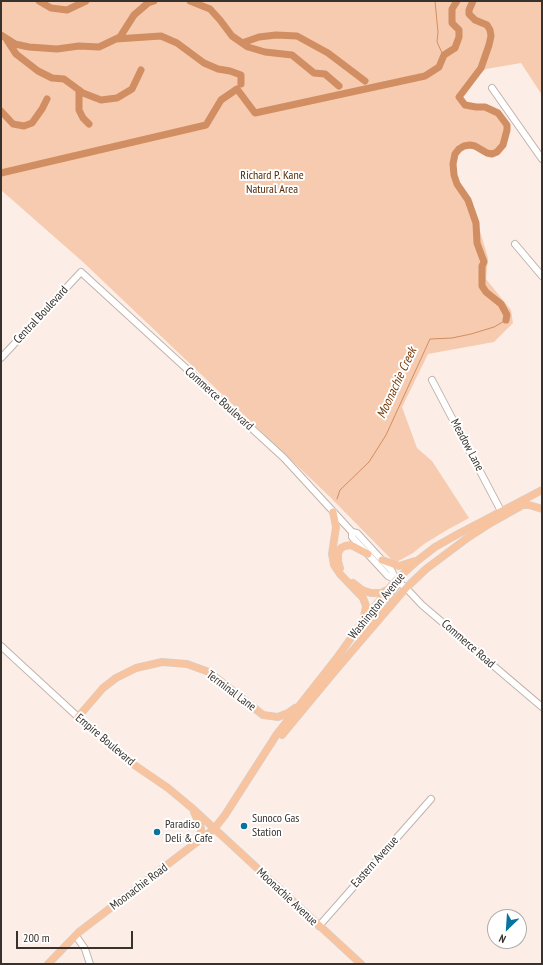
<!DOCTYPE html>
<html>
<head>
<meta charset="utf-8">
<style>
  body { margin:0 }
  #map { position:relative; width:543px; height:965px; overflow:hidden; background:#fceee6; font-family:"PT Sans Narrow",sans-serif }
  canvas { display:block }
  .frame { position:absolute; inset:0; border:2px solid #37322e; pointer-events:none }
  .north { position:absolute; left:487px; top:909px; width:40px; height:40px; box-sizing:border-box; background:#fff; border:1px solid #afadab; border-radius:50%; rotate:205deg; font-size:11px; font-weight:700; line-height:16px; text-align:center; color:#37322e }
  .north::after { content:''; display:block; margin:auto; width:14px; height:18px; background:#07749f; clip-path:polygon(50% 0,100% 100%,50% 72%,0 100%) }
  .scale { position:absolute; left:16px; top:931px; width:117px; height:18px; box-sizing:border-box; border:2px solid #37322e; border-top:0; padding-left:5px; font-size:12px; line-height:14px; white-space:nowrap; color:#37322e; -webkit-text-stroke:3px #fff; paint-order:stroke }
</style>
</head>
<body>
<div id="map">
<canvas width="543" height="965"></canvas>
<div class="frame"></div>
<div class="north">N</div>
<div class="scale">200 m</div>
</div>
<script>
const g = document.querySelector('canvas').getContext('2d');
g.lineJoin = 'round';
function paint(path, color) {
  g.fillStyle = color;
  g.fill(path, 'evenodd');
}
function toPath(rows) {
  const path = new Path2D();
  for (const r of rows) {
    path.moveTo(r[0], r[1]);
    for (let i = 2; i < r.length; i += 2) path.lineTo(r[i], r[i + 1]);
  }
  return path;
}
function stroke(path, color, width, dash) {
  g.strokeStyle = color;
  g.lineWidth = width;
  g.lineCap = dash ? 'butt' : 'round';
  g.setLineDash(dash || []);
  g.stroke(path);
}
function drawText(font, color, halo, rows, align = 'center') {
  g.font = font + ' "PT Sans Narrow",sans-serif';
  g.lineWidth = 4;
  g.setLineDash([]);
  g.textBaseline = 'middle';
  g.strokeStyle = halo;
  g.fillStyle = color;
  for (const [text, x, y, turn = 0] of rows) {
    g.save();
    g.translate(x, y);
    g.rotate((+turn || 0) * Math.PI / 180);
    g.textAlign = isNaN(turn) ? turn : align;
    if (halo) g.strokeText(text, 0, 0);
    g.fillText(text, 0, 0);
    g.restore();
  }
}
paint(toPath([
  [1,1,542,1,542,95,521,63,486,69,478,73,459,97,465,105,476,107,485,107,498,113,507,125,507,130,503,145,497,152,492,154,487,153,475,146,470,145,464,146,459,149,455,154,453,164,454,175,457,184,468,200,475,214,488,258,486,279,511,310,513,323,494,342,428,354,402,407,417,448,432,461,469,518,447,530,424,544,413,553,395,563,330,497,83,262,1,190]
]), '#f7cbaf');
stroke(toPath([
  [435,1,438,32,437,42,443,55],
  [337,499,340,490,369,462,386,435,430,339,452,338,471,334,494,327,506,320]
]), '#d08e62', 1);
stroke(toPath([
  [39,1,51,8,67,10,86,1],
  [190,1,210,9,220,20,232,36,248,47,265,52,292,55,314,73,325,74,339,86],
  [473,1,469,10,469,14,475,20,487,25,490,30,491,36,489,45,481,68,459,97,465,105,476,107,485,107,498,113,507,125,507,130,503,145,497,152,492,154,487,153,475,146,470,145,464,146,459,149,455,154,453,164,454,175,457,184,468,200,476,223,477,243,484,262,482,266,482,286,486,292,501,304,507,315,506,320],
  [1,35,15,44,29,47,57,49,79,46,99,47,120,37,134,15,148,3,154,1],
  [116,39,161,36,177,43,204,63,218,69,230,71,241,75,241,84],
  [7,40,16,54,38,71,52,78,64,79,83,93,101,100,117,98,132,89,141,70],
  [242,43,259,37,276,35,297,36,328,53,365,81],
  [79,90,79,110,83,118,89,124],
  [1,111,13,124,24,126,32,123,42,109,47,99],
  [1,173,206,125,221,100,237,89,255,113,425,76,439,67,444,55,455,48,459,37,459,30,452,23,452,9,457,1]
]), '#d08e62', 7);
const minor = toPath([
  [492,88,542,159],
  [515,244,542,276],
  [1,358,81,272,284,458,352,532,357,533,392,571,396,580],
  [432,380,501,511],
  [352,532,352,537,388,576,396,580,406,588,422,605,542,707],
  [1,646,78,717],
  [319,926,431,799],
  [76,936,85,949,90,964]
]);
const major = toPath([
  [523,505,529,505,542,509],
  [333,512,336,527,332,554,334,565,340,574,363,598,366,606,364,617],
  [382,560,399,566,415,561],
  [340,568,338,561,338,553,341,548,345,546,351,545,368,554],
  [353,583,362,590,371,593,381,593,387,590],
  [360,636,375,613,392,592,396,587,396,582],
  [295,708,288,713,278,717,263,715,209,672,187,664,162,662,136,668,116,678,103,688,78,717,130,762,168,788,192,808,361,964],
  [282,735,335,671,406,588,426,569,466,539,489,524,521,506],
  [194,812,201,828,201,832,198,841],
  [48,964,79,932,214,829,225,815,277,734,336,659,364,620,396,580,417,561,435,547,458,534,542,490]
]);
stroke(minor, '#c1b4ac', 8);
stroke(major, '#d3d2d1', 8);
stroke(minor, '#fff', 6);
stroke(major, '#f8c39f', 7);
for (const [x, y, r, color] of [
  [244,826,4,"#07749f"],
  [157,832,4,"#07749f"]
]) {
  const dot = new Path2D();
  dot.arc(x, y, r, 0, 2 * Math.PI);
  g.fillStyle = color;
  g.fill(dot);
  stroke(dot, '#fff', 1.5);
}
drawText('12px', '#542906', '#fff', [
  ["Richard P. Kane",272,176],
  ["Natural Area",272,190]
]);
drawText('12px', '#37322e', '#fff', [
  ["Central Boulevard",41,315,-47],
  ["Commerce Boulevard",219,399,42],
  ["Meadow Lane",467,445,62],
  ["Washington Avenue",377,606,-51],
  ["Commerce Road",468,644,41],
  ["Terminal Lane",231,691,37],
  ["Empire Boulevard",105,740,40],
  ["Eastern Avenue",375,862,-48],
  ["Moonachie Road",139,887,-37],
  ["Moonachie Avenue",287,897,43]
]);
drawText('12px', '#37322e', '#fff', [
  ["Sunoco Gas",252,819],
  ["Station",252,833],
  ["Paradiso",165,825],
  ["Deli & Cafe",165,839]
], 'left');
drawText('italic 13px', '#7a3d08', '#fff', [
  ["Moonachie Creek",397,383,-65]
]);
</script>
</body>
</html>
